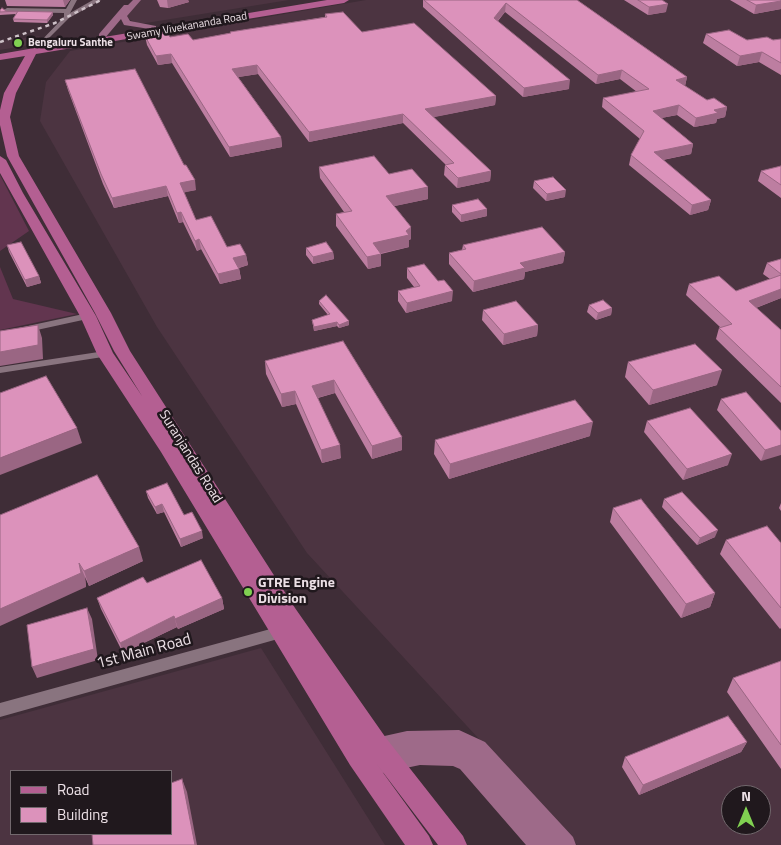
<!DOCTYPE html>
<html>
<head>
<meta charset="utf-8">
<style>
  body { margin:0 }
  #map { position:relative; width:781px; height:845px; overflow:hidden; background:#3f2d37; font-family:"Titillium Web",sans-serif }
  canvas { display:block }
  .legend { position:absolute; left:10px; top:770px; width:162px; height:65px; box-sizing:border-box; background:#20181d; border:1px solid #72686d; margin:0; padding:6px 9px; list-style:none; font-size:15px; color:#ece0e6 }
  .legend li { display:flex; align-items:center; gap:10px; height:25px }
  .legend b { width:25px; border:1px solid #72686d }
  .north { position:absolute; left:721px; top:785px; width:50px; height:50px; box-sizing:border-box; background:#20181d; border:1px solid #72686d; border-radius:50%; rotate:0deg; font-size:14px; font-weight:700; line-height:20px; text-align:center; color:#ece0e6 }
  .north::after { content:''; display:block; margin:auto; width:18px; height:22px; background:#80d051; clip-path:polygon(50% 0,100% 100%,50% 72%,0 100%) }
</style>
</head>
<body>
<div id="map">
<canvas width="781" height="845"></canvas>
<ul class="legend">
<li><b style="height:6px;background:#b45f92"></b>Road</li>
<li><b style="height:14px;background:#dc92bb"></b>Building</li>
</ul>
<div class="north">N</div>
</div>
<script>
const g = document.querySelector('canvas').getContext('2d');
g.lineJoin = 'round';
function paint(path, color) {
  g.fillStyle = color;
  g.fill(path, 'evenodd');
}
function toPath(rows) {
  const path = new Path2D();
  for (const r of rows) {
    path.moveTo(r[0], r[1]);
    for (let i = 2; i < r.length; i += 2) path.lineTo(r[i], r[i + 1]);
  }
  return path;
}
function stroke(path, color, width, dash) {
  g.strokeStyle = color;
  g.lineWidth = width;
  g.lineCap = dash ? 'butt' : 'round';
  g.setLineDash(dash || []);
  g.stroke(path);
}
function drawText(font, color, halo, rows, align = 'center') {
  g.font = font + ' "Titillium Web",sans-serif';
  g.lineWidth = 5;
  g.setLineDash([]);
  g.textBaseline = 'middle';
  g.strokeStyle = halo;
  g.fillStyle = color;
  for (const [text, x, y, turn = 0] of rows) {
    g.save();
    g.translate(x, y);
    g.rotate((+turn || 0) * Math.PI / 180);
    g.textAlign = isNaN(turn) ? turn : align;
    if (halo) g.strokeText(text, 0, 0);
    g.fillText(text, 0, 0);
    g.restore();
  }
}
paint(toPath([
  [139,0,289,0,146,23,137,23,126,18,126,15],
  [366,0,781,0,781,845,577,845,307,553,157,327,40,121,46,82,70,51],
  [731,795,761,795,761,825,731,825],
  [40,36,35,44,0,50,0,41],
  [261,648,385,845,0,845,0,720],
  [11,771,171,771,171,834,11,834]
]), '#4c3441');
paint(toPath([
  [0,175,29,231,0,251],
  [0,267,13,299,77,314,0,330]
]), '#62354f');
paint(toPath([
  [71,0,77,0,70,13,93,0,101,0,69,18,39,48,36,46,37,45,64,17,64,13,7,12,4,10,7,8,66,9,71,0],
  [88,313,93,316,92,318,0,338,0,332,88,313],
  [105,351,109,352,110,354,109,356,0,373,0,367,105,351],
  [285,625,290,627,292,631,290,635,285,637,0,717,0,703,285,625]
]), '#89747f');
paint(toPath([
  [133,0,141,0,127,16,130,21,156,26,156,30,124,25,121,19,105,38,99,38,99,34,124,5,128,5,133,0],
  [459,730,485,742,573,837,576,845,526,845,460,769,453,766,420,765,382,773,375,770,372,763,374,758,365,756,362,749,365,742,371,739,407,731,459,730]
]), '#9e6a89');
paint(toPath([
  [327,0,349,0,344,3,36,54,16,93,10,117,19,156,111,313,130,351,295,608,386,738,463,836,467,845,438,845,376,763,429,836,433,845,405,845,350,765,161,452,97,354,80,316,0,173,0,156,6,160,23,193,96,316,113,353,142,396,114,351,95,313,7,156,0,125,0,110,4,93,25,56,0,60,0,54,29,49,39,43,43,44,44,47,327,0]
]), '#b45f92');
stroke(toPath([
  [0,42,55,23,101,0]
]), '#cec1c8', 2.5, [4, 4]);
paint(toPath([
  [5,0,70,0,65,7,7,6],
  [157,0,188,0,189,2,168,8,160,7],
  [423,0,577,0,687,77,685,86,707,100,727,107,725,117,717,119,716,123,694,127,677,115,661,118,693,144,691,154,663,160,711,200,708,210,690,215,629,165,631,155,640,139,602,107,603,98,637,92,620,79,596,84,505,12,498,21,569,89,523,97,423,7],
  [624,0,662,0,666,12,648,15],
  [730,0,781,0,781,9,754,14],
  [0,10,6,11,53,12,53,15,47,23,14,22,13,19,16,14,0,15],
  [325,14,496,96,495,105,433,117,491,171,490,181,457,188,444,175,445,165,446,165,403,123,309,142,258,74,238,77,281,137,282,147,230,157,172,63,158,65,147,45,145,36,170,37,193,40,230,33,230,32,325,17],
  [706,34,747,40,773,40,781,39,781,75,759,62,737,66,703,43],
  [65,80,196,190,184,192,196,220,227,247,246,255,248,265,239,268,241,279,220,284,201,249,197,251,183,222,179,223,168,196,114,208,103,184,68,90],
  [781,166,781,198,758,181,761,171],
  [319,167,389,174,428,199,394,206,411,227,411,239,409,240,409,247,381,254,381,266,368,269,336,226,336,214,344,212,320,178],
  [534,181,565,197,546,201,533,188],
  [452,205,487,209,487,216,461,222,452,212],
  [7,245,39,276,41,283,27,287,9,252],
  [463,245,565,252,563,263,525,272,524,279,473,292,449,264,449,253,462,250],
  [306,248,333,252,334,259,313,264,306,255],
  [781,259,781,298,756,308,781,330,781,403,716,339,719,328,720,327,686,295,689,284,736,291,770,279,763,274,767,263],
  [407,268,438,281,452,301,406,313,398,301,398,291,414,287,407,278],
  [319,301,349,325,339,328,337,326,314,331,312,320,328,315,319,304],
  [589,305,612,308,611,315,596,320,587,312],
  [483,310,538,325,537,336,503,345,482,320],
  [343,341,402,437,402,450,372,459,335,393,318,398,341,458,322,463,296,404,282,407,266,374,265,361],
  [628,362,717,385,649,405,625,377],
  [721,399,781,431,761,461,717,410],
  [647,421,728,465,683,480,644,432],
  [590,436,449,479,434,454,435,440],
  [146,491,184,515,203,538,181,547,164,512,157,514,148,498],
  [664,499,715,537,697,545,662,507],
  [781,503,781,511,779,508],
  [613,508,715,593,710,607,681,618,610,522],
  [0,515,143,561,89,586,85,577,86,587],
  [726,540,781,543,781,628,780,629,720,554],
  [147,583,222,598,224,609,178,629,177,627,123,653,101,609,97,598],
  [781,661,781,769,727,692,733,678],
  [747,742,741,752,639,795,622,767,625,757]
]), '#bd7ea1');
paint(toPath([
  [63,0,70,0,65,7],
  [167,0,188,0,189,2,168,8],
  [781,0,781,9,754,14,756,5],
  [506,3,505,12,493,26,494,18],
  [668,4,666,12,648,15,649,7],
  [53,12,53,15,47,23,47,20],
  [762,52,759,62,737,66,740,56],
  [171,54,172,63,158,65,156,56],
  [257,65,258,74,233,78,232,69],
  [622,70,620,79,596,84,598,75],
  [687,77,685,86,676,80],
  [570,80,569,89,523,97,524,88],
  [496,96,495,105,425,119,425,109],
  [679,105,677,115,651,120,653,111],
  [727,107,725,117,717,119,716,123,694,127,696,118,714,110],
  [403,114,403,123,309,142,309,132],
  [281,137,282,147,230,157,229,147],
  [693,144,691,154,652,162,654,152],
  [491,171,490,181,457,188,458,178],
  [195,180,196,190,182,193,180,183],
  [166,186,168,196,114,208,112,198],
  [428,187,428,199,386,208,386,196],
  [566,190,565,197,546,201,547,194],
  [711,200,708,210,690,215,692,205],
  [487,209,487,216,461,222,461,215],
  [181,212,183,222,179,223,177,213],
  [411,227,411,239,409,240,409,247,373,255,373,243,406,231],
  [199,239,201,249,197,251,195,241],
  [333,252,334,259,313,264,313,257],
  [565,252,563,263,525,272,524,279,473,292,474,281,520,263],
  [381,254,381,266,368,269,367,257],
  [246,255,248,265,235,269,233,258],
  [239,269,241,279,220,284,218,274],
  [39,276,41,283,27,287,25,280],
  [781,289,781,298,745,312,749,301],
  [453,291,452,301,406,313,407,303],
  [612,308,611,315,596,320,598,313],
  [349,321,349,325,339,328,339,325],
  [337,322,337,326,314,331,314,327],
  [38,325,42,338,43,359,0,366,0,352],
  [538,325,537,336,503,345,504,334],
  [722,370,717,385,649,405,653,390],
  [334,380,335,393,313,399,312,386],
  [295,391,296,404,282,407,281,394],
  [593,422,590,436,449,479,450,464],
  [77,428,82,443,0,475,0,458],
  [402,437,402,450,372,459,372,446],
  [340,445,341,458,322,463,321,450],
  [781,445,781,455,761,461,765,450],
  [732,454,728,465,683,480,687,469],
  [162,504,164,512,157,514,155,507],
  [718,530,715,537,697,545,700,538],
  [202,531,203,538,181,547,180,539],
  [139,547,143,561,89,586,84,571],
  [79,563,85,577,86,587,0,626,0,609],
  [715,593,710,607,681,618,686,604],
  [222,598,224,609,178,629,175,619],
  [87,608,92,619,98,660,37,678,32,667],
  [174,616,177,627,123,653,120,643],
  [747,742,741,752,639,795,643,785],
  [182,779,187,792,197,845,195,845]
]), '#9a6683');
const building = toPath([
  [424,0,577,0,687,77,676,80,707,100,714,98,727,107,714,110,718,113,696,118,679,105,653,111,693,144,654,152,711,200,692,205,631,155,644,131,603,98,649,89,622,70,598,75,506,3,494,18,570,80,524,88,424,0],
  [638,0,662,0,668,4,649,7,638,0],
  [747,0,781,0,781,1,756,5,747,0],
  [2,8,6,11,53,12,47,20,13,19,18,11,0,12,0,10,2,8],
  [343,12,362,32,414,23,496,96,425,109,491,171,458,178,445,165,454,163,403,114,309,132,257,65,232,69,281,137,229,147,171,54,156,56,145,36,167,33,170,37,188,34,193,40,231,33,230,32,327,17,325,14,343,12],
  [729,30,747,40,767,37,773,40,781,39,781,63,762,52,740,56,706,34,729,30],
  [135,69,184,165,186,165,195,180,180,183,196,220,211,216,227,247,240,244,246,255,233,258,239,269,218,274,199,239,195,241,181,212,177,213,166,186,112,198,101,174,65,80,135,69],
  [374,156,389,174,412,169,428,187,386,196,411,227,406,231,409,235,373,243,381,254,367,257,336,214,352,211,319,167,374,156],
  [781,166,781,185,761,171,781,166],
  [553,177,566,190,547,194,534,181,553,177],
  [478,199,487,209,461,215,452,205,478,199],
  [542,227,565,252,520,263,525,268,474,281,449,253,466,249,463,245,542,227],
  [21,242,39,276,25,280,7,245,21,242],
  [326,242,333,252,313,257,306,248,326,242],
  [781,259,781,274,767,263,781,259],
  [424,264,438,281,444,280,453,291,407,303,398,291,420,286,407,268,424,264],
  [781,275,781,289,749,301,781,330,781,387,719,328,732,324,689,284,719,276,736,291,781,275],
  [326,295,349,321,339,325,337,322,314,327,312,320,330,314,319,301,326,295],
  [603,300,612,308,598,313,589,305,603,300],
  [516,301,538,325,504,334,483,310,516,301],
  [38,325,38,345,0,352,0,331,38,325],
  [343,341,402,437,372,446,334,380,312,386,340,445,321,450,295,391,281,394,265,361,343,341],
  [695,344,722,370,653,390,628,362,695,344],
  [46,376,77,428,0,458,0,393,46,376],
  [746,392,781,431,781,445,765,450,721,399,746,392],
  [575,400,593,422,450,464,435,440,575,400],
  [690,408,732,454,687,469,647,421,690,408],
  [97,475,139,547,84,571,79,563,81,573,0,609,0,515,97,475],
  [167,483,184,515,192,512,202,531,180,539,162,504,155,507,146,491,167,483],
  [682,492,718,530,700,538,664,499,682,492],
  [641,499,715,593,686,604,613,508,641,499],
  [767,526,781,543,781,608,726,540,767,526],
  [201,560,222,598,175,619,174,616,120,643,97,598,143,577,147,583,201,560],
  [87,608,94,649,32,667,27,625,87,608],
  [781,661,781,745,733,678,781,661],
  [728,716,747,742,643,785,625,757,728,716],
  [182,779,195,845,93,845,92,834,171,834,171,783,182,779]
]);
paint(building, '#dc92bb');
stroke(building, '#9a6683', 1);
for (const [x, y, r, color] of [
  [18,43,5,"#80d051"],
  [248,592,5,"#80d051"]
]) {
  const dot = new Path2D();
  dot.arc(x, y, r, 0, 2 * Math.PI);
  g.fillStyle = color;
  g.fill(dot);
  stroke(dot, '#20181d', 2);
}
drawText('11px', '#ece0e6', '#20181d', [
  ["Swamy Vivekananda Road",187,27,-10]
]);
drawText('bold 11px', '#ece0e6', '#20181d', [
  ["Bengaluru Santhe",28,43]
], 'left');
drawText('14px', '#ece0e6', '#20181d', [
  ["Suranjandas Road",190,457,58]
]);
drawText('bold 14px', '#ece0e6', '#20181d', [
  ["GTRE Engine",258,584],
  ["Division",258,600]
], 'left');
drawText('16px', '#ece0e6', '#20181d', [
  ["1st Main Road",144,652,-15]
]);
</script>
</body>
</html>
